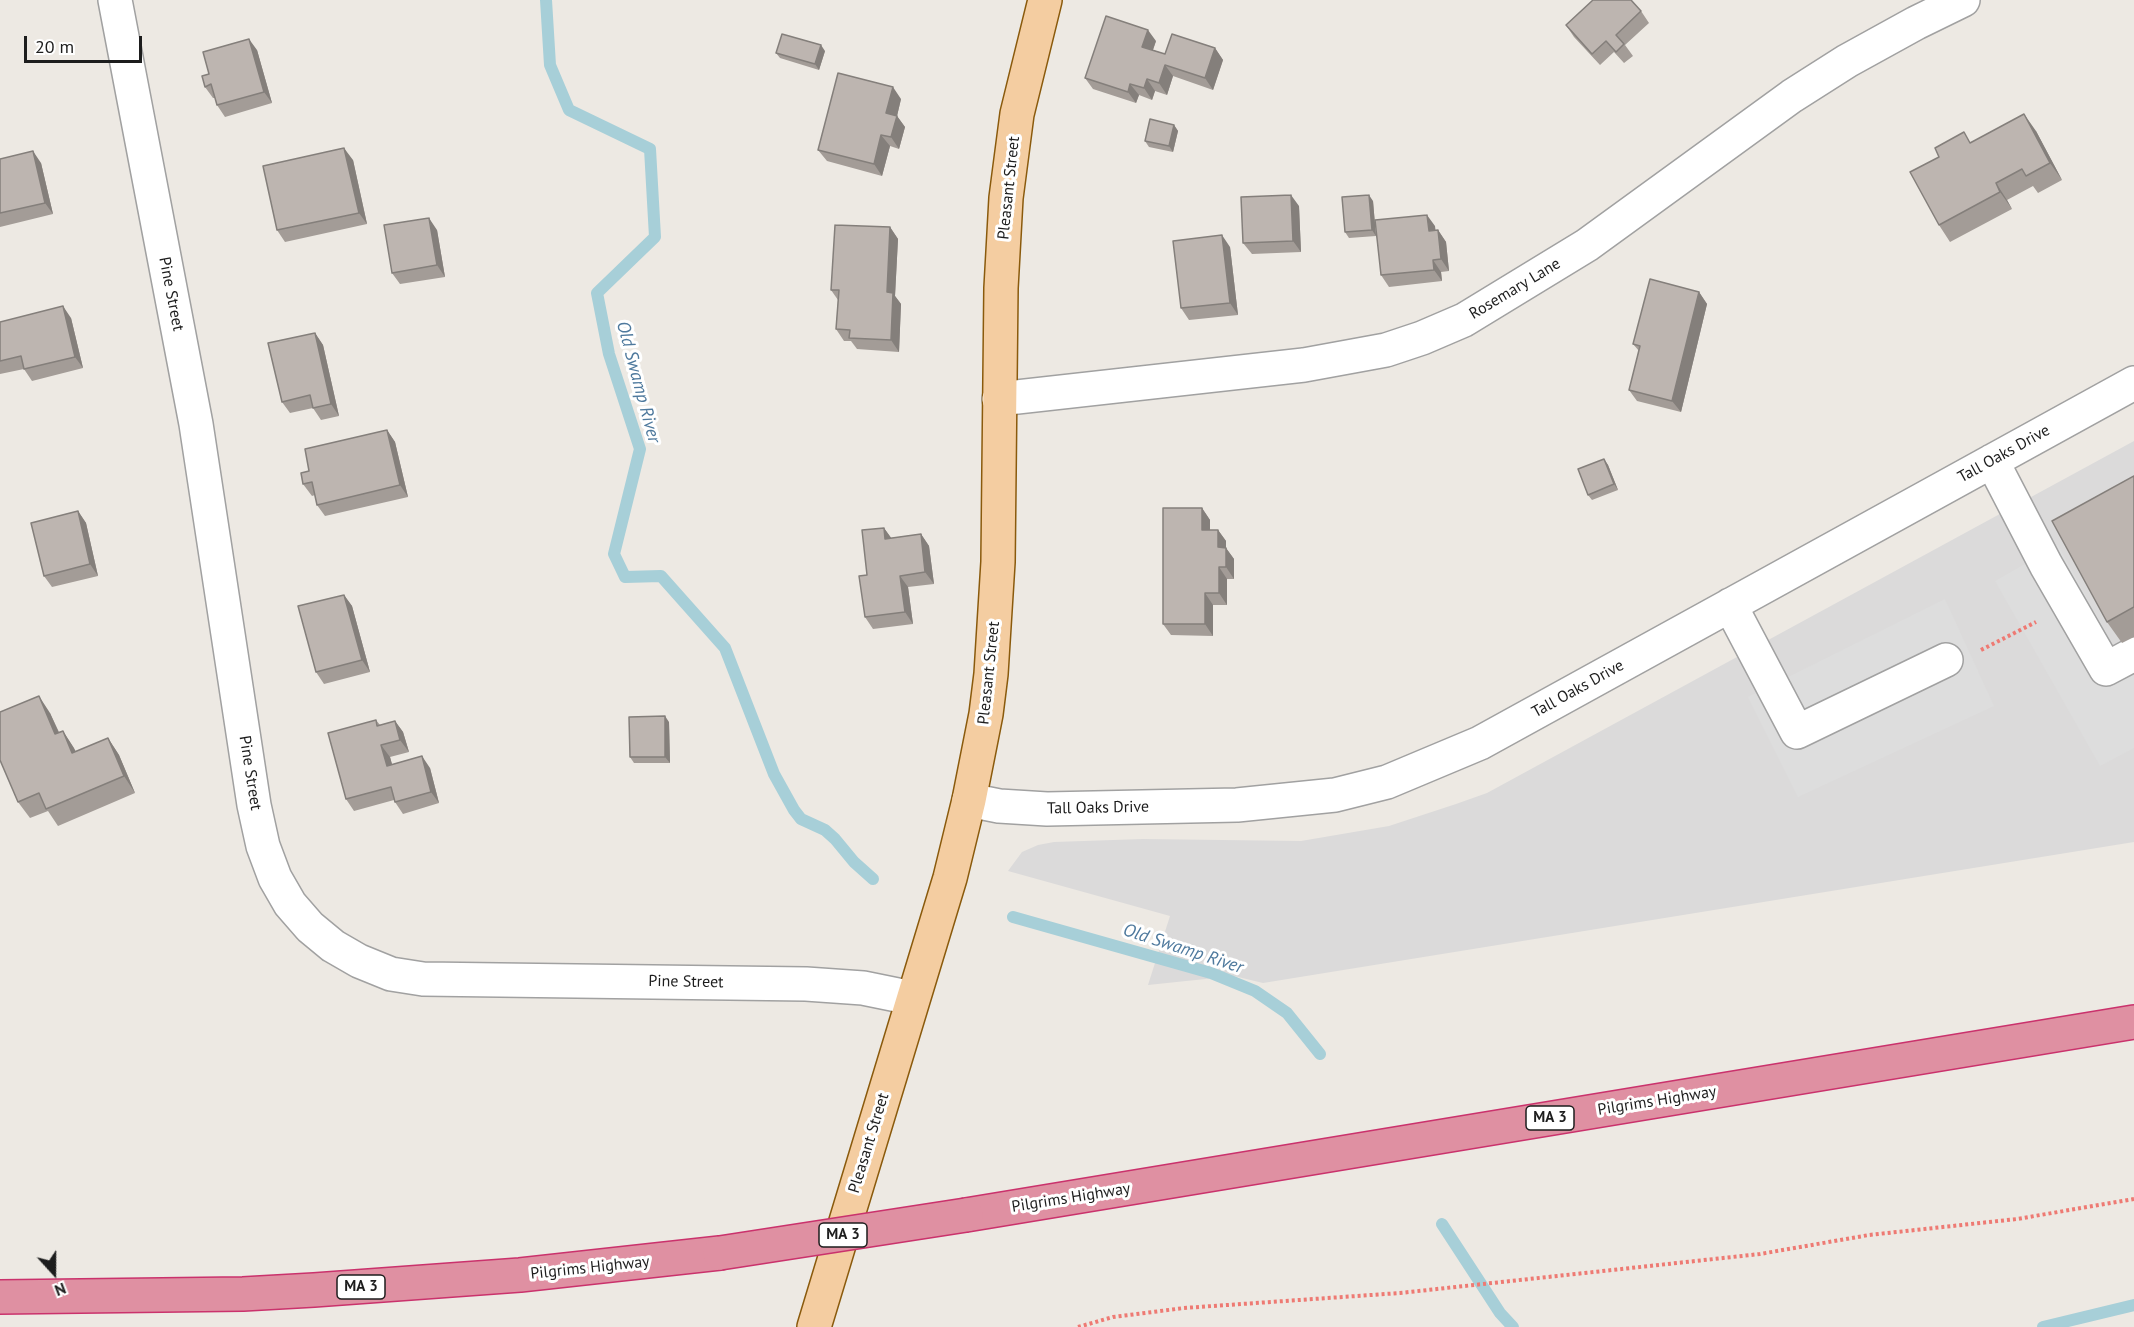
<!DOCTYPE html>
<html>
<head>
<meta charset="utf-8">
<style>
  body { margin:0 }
  #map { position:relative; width:2134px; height:1327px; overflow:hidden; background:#ede9e3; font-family:"PT Sans",sans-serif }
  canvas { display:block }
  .north { position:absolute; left:24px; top:1243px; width:60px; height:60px; -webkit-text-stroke:4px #fff; paint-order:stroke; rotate:159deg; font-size:16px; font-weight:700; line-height:24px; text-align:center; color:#1d1d1d }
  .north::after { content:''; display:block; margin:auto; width:21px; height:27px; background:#1d1d1d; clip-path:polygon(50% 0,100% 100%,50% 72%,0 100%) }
  .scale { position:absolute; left:24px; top:36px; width:118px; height:27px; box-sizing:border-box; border:3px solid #1d1d1d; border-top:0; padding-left:8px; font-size:18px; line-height:21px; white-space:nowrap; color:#1d1d1d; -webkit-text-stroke:4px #fff; paint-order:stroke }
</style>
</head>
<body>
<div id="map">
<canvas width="2134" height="1327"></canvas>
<div class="north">N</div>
<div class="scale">20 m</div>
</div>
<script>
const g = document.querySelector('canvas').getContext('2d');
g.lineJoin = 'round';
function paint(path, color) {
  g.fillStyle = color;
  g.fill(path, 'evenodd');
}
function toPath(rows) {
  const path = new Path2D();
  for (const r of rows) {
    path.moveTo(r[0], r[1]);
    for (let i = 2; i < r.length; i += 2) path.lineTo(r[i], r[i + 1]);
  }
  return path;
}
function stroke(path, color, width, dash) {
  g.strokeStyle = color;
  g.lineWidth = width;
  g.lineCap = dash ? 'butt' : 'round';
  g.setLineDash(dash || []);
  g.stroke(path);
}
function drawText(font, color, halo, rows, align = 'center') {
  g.font = font + ' "PT Sans",sans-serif';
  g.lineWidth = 6;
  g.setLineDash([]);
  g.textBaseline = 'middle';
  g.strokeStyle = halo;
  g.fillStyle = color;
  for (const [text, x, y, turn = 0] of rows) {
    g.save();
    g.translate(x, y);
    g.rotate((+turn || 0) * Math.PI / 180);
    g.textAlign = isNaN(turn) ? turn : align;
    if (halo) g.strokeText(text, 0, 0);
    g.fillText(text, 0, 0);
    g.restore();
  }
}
paint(toPath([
  [2134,441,2134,842,1263,983,1234,976,1148,985,1170,916,1008,871,1022,852,1038,845,1054,842,1143,839,1301,841,1389,826,1456,804,1487,793]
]), '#dbdada');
paint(toPath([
  [2058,545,2117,652,2134,643,2134,748,2100,766,1995,581],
  [1945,599,1994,706,1798,797,1748,697]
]), '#ddd');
stroke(toPath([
  [546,0,550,65,569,110,650,149,655,237,597,293,609,354,640,449,614,554,625,577,661,576,725,648,774,774,794,810,801,819,825,830,835,839,854,862,873,879],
  [1013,917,1211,973,1255,991,1287,1013,1320,1054],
  [1442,1224,1500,1313,1513,1327],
  [2043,1327,2134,1305]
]), '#a7cfd8', 12);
const minor = toPath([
  [115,0,196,424,254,805,263,846,275,878,290,904,310,927,333,946,359,961,391,974,423,979,806,984,863,988,912,998],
  [999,399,1304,365,1386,350,1422,338,1464,320,1587,245,1792,96,1847,61,1916,23,1963,0],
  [1992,461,2046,565,2106,669,2134,654],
  [1730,605,1797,732,1946,660],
  [969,800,999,806,1047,809,1237,805,1335,795,1387,782,1480,743,2134,383]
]);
const major = toPath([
  [814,1327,950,878,969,800,986,714,991,674,998,562,1001,288,1006,198,1017,114,1045,0]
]);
const highway = toPath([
  [966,1215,2134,1022],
  [0,1297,243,1294,314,1290,520,1275,720,1253]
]);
stroke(minor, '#a1a1a1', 36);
stroke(major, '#8a5a0c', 36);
stroke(highway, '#ca326c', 36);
stroke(toPath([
  [1981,650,2036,622],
  [1078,1327,1113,1317,1184,1308,1400,1293,1760,1254,1869,1235,2017,1219,2134,1199]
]), '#ee7a73', 4, [3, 3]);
stroke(minor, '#fff', 33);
stroke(major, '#f4cda1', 33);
stroke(highway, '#df90a2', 33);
const highwayBridge = toPath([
  [720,1253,966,1215]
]);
stroke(highwayBridge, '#ca326c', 36, []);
stroke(highwayBridge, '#df90a2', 33);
paint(toPath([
  [1641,11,1649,23,1625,45,1633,56,1624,63,1614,52,1600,65,1574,37,1566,25],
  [1156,41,1153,50,1165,54,1215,48,1223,60,1213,90,1173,76,1167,95,1155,91,1152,100,1139,95,1136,103,1093,89,1085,78],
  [257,50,272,103,225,117,217,105,215,98,213,98,205,87,209,74],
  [825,51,819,70,780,58,776,53],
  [901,99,897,116,905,127,899,149,890,146,882,176,827,161,818,150],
  [1174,125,1178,131,1173,152,1149,147,1145,141],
  [2036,131,2062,180,2038,193,2033,186,2007,200,2012,209,1950,242,1939,225,1971,142],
  [0,159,41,163,53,214,0,227],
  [353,160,367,224,285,242,277,230],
  [1373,201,1376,236,1349,238,1345,232],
  [1299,206,1301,252,1252,254,1243,243],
  [1435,226,1435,230,1438,230,1446,242,1449,271,1441,272,1442,281,1389,287,1381,275],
  [890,227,898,239,895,296,901,304,899,352,857,349,851,341,844,341,836,329,838,300,831,290],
  [437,230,445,277,400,284,392,273],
  [1230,247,1238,315,1189,320,1181,308],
  [1699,292,1707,304,1681,412,1637,401,1629,390,1639,351,1633,344],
  [71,318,83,368,32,381,24,369,0,374,0,322],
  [315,333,323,345,339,416,321,420,313,408,290,413,282,402],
  [387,430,395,442,408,497,325,516,317,505,315,495,312,496,303,484,309,471],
  [1604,459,1608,465,1618,490,1592,500,1588,495],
  [2134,476,2134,637,2122,643,2107,622],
  [1202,508,1210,520,1210,530,1218,530,1226,541,1226,548,1234,559,1234,579,1227,579,1227,605,1213,605,1213,636,1171,635,1163,624],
  [78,511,86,523,98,576,52,587,44,576],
  [884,528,891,538,921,534,929,546,934,584,908,587,913,624,873,629,865,617,867,575],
  [344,595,352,606,370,672,324,684,316,672],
  [50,713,59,732,63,731,76,752,108,738,119,755,135,793,58,826,48,811,30,818,18,802],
  [376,720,380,725,395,721,403,732,409,752,390,757,392,765,430,768,439,803,403,814,395,802,394,800,354,811,346,799],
  [669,722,670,763,634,763,630,757]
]), '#a39c97');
paint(toPath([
  [1148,30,1156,41,1150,58,1142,47],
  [249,39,257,50,272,103,264,92],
  [821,45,825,51,819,70,815,64],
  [1215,48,1223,60,1213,90,1205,78],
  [1165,65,1173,76,1167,95,1159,83],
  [1147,79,1155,91,1152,100,1144,88],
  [1130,84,1139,95,1136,103,1128,92],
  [893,87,901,99,897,116,905,127,899,149,891,137,886,113],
  [2024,114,2036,131,2062,180,2050,163],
  [1174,125,1178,131,1173,152,1169,146],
  [881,135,890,146,882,176,874,164],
  [344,148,353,160,367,224,359,213],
  [33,151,41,163,53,214,45,203],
  [1996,183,2007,200,2012,209,2000,192],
  [1291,195,1299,206,1301,252,1293,241],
  [1369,195,1373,201,1376,236,1372,230],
  [1427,215,1435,226,1437,242,1429,231],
  [429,218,437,230,445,277,437,265],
  [890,227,898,239,895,296,901,304,899,352,891,340,887,292],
  [1438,230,1446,242,1449,271,1441,259],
  [1222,235,1230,247,1238,315,1230,303],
  [1433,260,1441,272,1442,281,1434,270],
  [1699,292,1707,304,1681,412,1672,401],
  [63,306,71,318,83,368,75,357],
  [315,333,323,345,339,416,331,404],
  [387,430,395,442,408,497,400,485],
  [1604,459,1608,465,1618,490,1614,484],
  [1202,508,1210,520,1210,541,1202,530],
  [78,511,86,523,98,576,90,564],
  [884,528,892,539,885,539],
  [1218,530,1226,541,1226,548,1234,559,1234,579,1226,567,1218,547],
  [921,534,929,546,934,584,925,572],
  [1219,567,1227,579,1227,605,1219,593],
  [900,576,908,587,913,624,905,612],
  [1205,593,1213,605,1213,636,1205,624],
  [344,595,352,606,370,672,362,660],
  [39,696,50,713,67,751,55,734],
  [665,716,669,722,670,763,665,757],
  [395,721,403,732,409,752,400,740],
  [63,731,74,748,84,770,72,753],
  [108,738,119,755,135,793,124,776],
  [381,745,390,757,396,778,387,766],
  [422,756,430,768,439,803,431,792]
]), '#847f7b');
const building = toPath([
  [1593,0,1631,0,1641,11,1616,35,1624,44,1616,52,1606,41,1592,54,1566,25,1593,0],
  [1106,16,1148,30,1142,47,1165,54,1172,34,1215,48,1205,78,1165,65,1159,83,1147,79,1144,88,1130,84,1128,92,1085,78,1106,16],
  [782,34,821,45,815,64,776,53,782,34],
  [249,39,264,92,217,105,211,84,205,87,202,76,209,74,203,52,249,39],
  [838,73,893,87,886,113,897,116,891,137,881,135,874,164,818,150,838,73],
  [2024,114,2050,163,2026,176,2022,169,1996,183,2000,192,1939,225,1910,172,1939,157,1935,148,1964,132,1970,143,2024,114],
  [1150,119,1174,125,1169,146,1145,141,1150,119],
  [344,148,359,213,277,230,263,166,344,148],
  [33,151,45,203,0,213,0,159,33,151],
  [1291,195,1293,241,1243,243,1241,197,1291,195],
  [1369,195,1372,230,1345,232,1342,197,1369,195],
  [1427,215,1429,231,1438,230,1441,259,1433,260,1434,270,1381,275,1375,220,1427,215],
  [429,218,437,265,392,273,384,225,429,218],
  [835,225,890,227,887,292,893,293,891,340,849,338,850,330,836,329,839,290,831,290,835,225],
  [1222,235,1230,303,1181,308,1173,241,1222,235],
  [1650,279,1699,292,1672,401,1629,390,1640,346,1633,344,1650,279],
  [63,306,75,357,24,369,21,356,0,361,0,322,63,306],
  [315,333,331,404,313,408,310,395,282,402,268,343,315,333],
  [387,430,400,485,317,505,312,482,303,484,301,473,309,471,305,449,387,430],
  [1604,459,1614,484,1588,495,1578,469,1604,459],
  [2134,476,2134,607,2107,622,2052,521,2134,476],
  [1163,508,1202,508,1202,530,1218,530,1218,547,1226,548,1226,567,1219,567,1219,593,1205,593,1205,624,1163,624,1163,508],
  [78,511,90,564,44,576,31,523,78,511],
  [884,528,885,539,921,534,925,572,900,576,905,612,865,617,859,576,867,575,862,530,884,528],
  [344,595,362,660,316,672,298,606,344,595],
  [39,696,55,734,63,731,72,753,108,738,124,776,46,809,39,793,18,802,0,760,0,712,39,696],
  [665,716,665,757,630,757,629,717,665,716],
  [376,720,377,726,395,721,400,740,381,745,387,766,422,756,431,792,395,802,391,787,346,799,328,733,376,720]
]);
paint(building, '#bdb5b0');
stroke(building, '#847f7b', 1.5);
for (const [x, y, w] of [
  [1550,1118,48],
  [843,1235,48],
  [361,1287,48]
]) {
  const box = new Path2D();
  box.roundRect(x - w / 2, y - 12, w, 24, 4.5);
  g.fillStyle = '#fff';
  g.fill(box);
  stroke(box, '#1d1d1d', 1.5);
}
drawText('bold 15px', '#1d1d1d', null, [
  ["MA 3",1550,1118],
  ["MA 3",843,1235],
  ["MA 3",361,1287]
]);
drawText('16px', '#1d1d1d', '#fff', [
  ["Pleasant Street",1009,188,-84],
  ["Rosemary Lane",1515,289,-31],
  ["Pine Street",171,294,79],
  ["Tall Oaks Drive",2004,454,-29],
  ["Pleasant Street",989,673,-84],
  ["Tall Oaks Drive",1578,689,-29],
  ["Pine Street",250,773,81],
  ["Tall Oaks Drive",1098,808,-1],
  ["Pine Street",686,982,1],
  ["Pilgrims Highway",1657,1101,-9],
  ["Pleasant Street",869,1143,-73],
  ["Pilgrims Highway",1071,1198,-9],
  ["Pilgrims Highway",590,1268,-6]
]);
drawText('italic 18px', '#4e799d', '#fff', [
  ["Old Swamp River",638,382,75],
  ["Old Swamp River",1183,949,18]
]);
</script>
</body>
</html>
